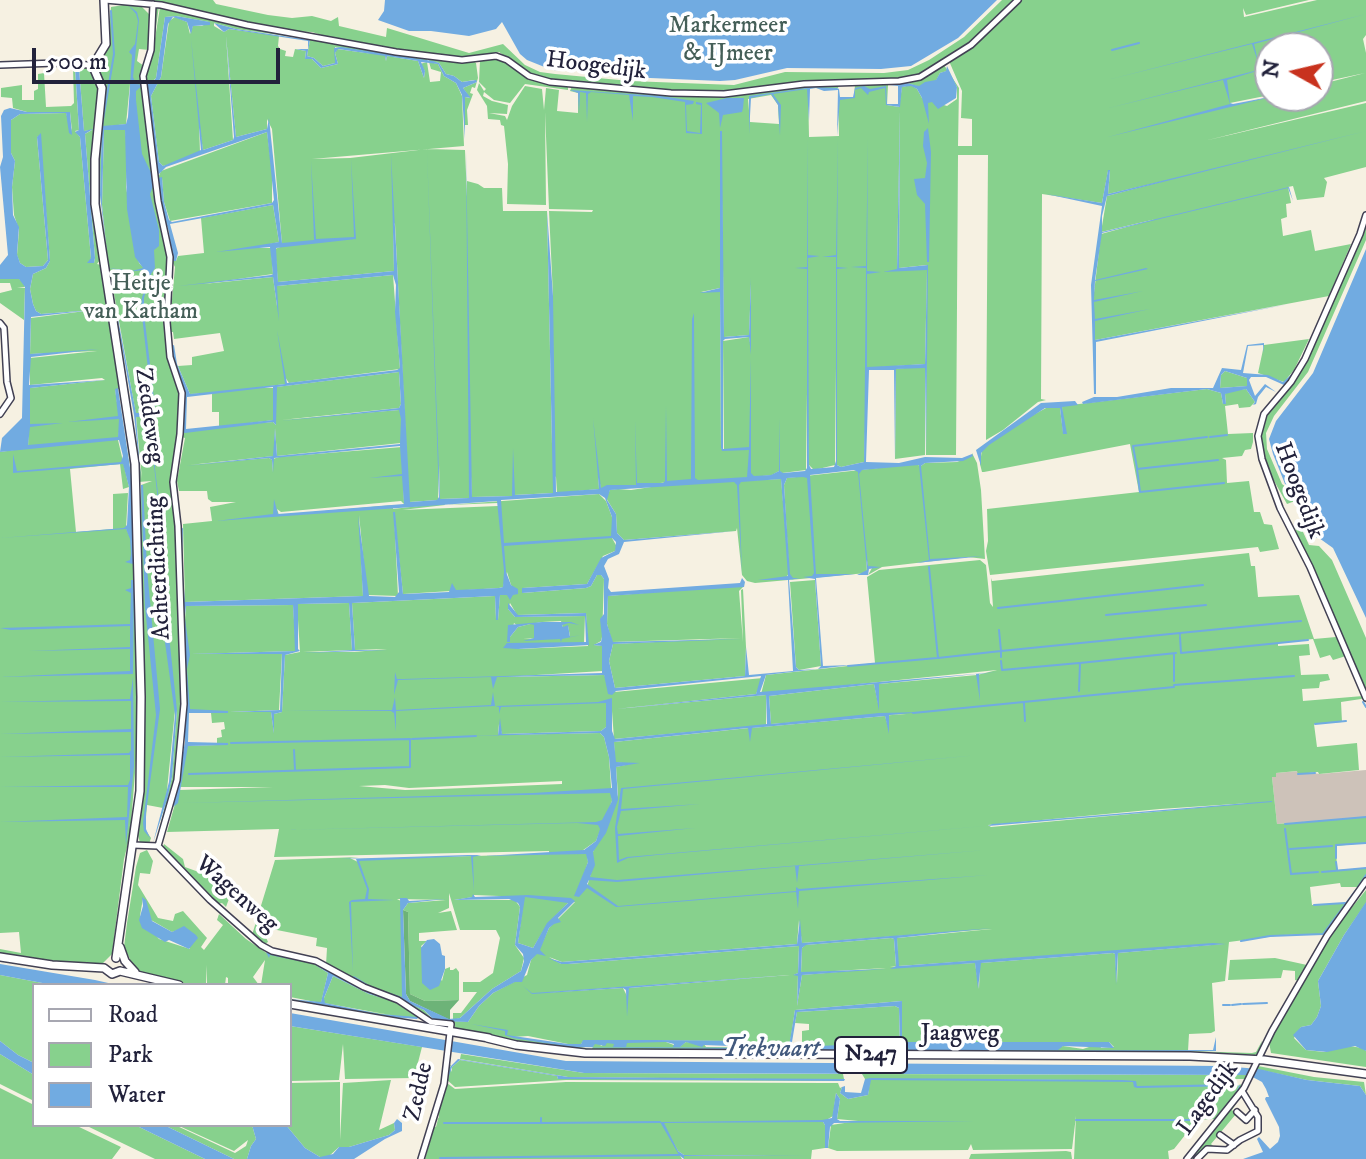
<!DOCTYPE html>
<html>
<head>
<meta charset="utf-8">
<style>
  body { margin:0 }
  #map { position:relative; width:1366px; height:1159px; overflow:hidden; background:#f6f1e2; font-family:"IM FELL DW Pica",serif }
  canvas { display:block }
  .legend { position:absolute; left:32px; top:983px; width:260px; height:144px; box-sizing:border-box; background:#fff; border:2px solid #a7a7b1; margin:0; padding:10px 14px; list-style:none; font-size:24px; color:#22223b }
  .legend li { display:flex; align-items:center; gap:16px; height:40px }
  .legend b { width:40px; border:2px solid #a7a7b1 }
  .north { position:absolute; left:1254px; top:32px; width:80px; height:80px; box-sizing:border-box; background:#fff; border:2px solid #a7a7b1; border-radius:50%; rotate:278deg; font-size:22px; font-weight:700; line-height:32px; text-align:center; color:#22223b }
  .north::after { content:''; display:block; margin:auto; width:28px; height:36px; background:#c8321e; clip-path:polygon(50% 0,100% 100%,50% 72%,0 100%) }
  .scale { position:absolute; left:32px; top:48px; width:248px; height:36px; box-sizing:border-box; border:4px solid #22223b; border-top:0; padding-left:10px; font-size:24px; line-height:28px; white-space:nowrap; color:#22223b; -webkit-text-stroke:6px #fff; paint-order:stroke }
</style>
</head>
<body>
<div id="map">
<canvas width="1366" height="1159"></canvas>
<ul class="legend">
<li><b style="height:10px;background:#fff"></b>Road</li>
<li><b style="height:22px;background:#87d18d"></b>Park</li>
<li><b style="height:22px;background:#71abe1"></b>Water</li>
</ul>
<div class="north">N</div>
<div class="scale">500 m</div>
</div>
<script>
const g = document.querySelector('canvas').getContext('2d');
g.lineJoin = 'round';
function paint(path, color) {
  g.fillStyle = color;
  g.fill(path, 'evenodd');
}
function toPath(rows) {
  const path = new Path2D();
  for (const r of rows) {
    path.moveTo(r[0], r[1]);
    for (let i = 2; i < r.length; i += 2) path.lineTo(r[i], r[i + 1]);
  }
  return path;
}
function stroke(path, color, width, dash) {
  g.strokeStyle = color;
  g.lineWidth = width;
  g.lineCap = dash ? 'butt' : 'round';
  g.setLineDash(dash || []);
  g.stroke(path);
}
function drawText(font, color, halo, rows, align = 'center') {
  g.font = font + ' "IM FELL DW Pica",serif';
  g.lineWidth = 7;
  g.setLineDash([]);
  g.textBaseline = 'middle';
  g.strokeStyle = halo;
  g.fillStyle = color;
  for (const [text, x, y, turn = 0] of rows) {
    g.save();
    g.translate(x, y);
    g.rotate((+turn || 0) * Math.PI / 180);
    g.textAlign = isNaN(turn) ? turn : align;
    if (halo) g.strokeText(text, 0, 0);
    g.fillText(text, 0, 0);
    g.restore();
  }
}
paint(toPath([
  [1366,770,1366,817,1277,824,1272,777,1276,773,1298,771,1320,774]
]), '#cdc2b9');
paint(toPath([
  [122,0,213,0,216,4,268,15,292,18,312,16,331,21,338,17,339,26,386,37,387,28,469,53,503,44,525,65,540,72,555,74,630,81,734,85,785,72,884,73,908,70,929,60,964,37,1002,0,1014,0,964,47,916,77,830,81,737,92,695,92,568,83,536,78,499,52,462,59,388,49,326,38,325,36,312,32,290,31],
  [1020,0,1309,0,1246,15,1243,8,1244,17,1317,0,1366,0,1366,35,1363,39,1366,53,1366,101,1204,141,1366,103,1366,167,1324,178,1327,182,1324,197,1297,200,1293,186,1288,187,1291,203,1286,204,1287,217,1281,219,1283,236,1311,230,1315,251,1351,244,1329,296,1095,340,1093,301,1101,234,1156,219,1101,232,1107,196,1164,181,1108,194,1110,171,1108,171,1102,203,1042,194,1041,399,1046,400,1038,402,1003,430,986,440,988,155,958,155,956,455,926,455,927,265,899,268,900,111,897,270,927,270,925,364,867,368,864,462,841,467,837,465,837,270,835,465,814,470,809,465,807,393,806,470,782,473,779,471,772,475,725,480,690,480,601,489,598,473,599,489,557,493,556,477,553,475,553,493,514,495,513,477,513,496,472,497,469,435,469,498,440,499,439,465,438,500,409,502,395,224,393,222,394,271,278,282,275,249,290,243,282,244,272,129,267,119,267,129,236,137,226,36,233,140,203,150,199,123,200,152,167,165,163,166,159,162,151,96,161,77,169,21,175,17,187,22,190,34,193,26,202,26,209,22,176,16,165,17,156,78,151,83,145,79,152,50,156,7,159,6,150,70,160,7,226,23,288,34,287,36,236,29,214,23,214,26,224,32,229,29,279,36,278,46,280,49,286,51,285,56,293,57,295,49,306,51,305,59,312,59,321,68,338,64,335,53,337,49,373,54,335,47,335,63,323,66,314,58,307,56,310,40,289,36,289,34,349,46,427,58,427,61,422,60,376,55,385,56,386,61,387,56,418,61,424,78,425,71,420,64,427,62,430,82,440,81,441,72,431,69,429,62,438,64,444,76,456,83,462,96,464,146,312,159,350,158,427,149,465,150,467,197,467,181,478,184,484,188,502,188,503,211,547,211,552,444,553,296,549,211,592,212,593,210,549,209,545,112,546,205,507,204,508,164,504,126,501,125,500,120,488,119,487,106,477,90,479,83,484,91,486,89,479,82,480,60,494,58,506,62,519,72,568,87,568,90,525,84,510,103,494,100,484,92,483,96,492,101,508,105,507,114,489,113,505,116,507,120,512,106,525,86,542,89,544,110,546,88,559,90,557,111,578,113,578,93,570,91,572,86,682,95,729,96,796,87,839,84,838,88,808,88,809,137,839,136,838,98,854,98,855,84,914,81,944,65,959,88,958,146,972,146,972,119,961,118,962,91,949,61],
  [1270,48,1318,48,1318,83,1365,73,1318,85,1318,96,1274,96,1230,106,1230,103,1270,95],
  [945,68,957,87,957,99,947,106,922,98,917,89,911,85,902,87,899,107,887,105,888,85,907,83,920,87,936,81,940,73,947,71],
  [771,95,778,105,779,124,750,122,748,99],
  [721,131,724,337,749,335,751,284,751,348,749,337,723,341,724,450,721,448,720,292,701,292,720,288],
  [130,4,141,6,151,16,149,50,139,49,137,61,144,66,141,80,168,252,165,316,180,385,180,429,172,503,175,512,183,717,177,771,156,843,172,777,177,710,175,710,166,800,163,808,147,805,145,829,151,838,149,844,140,843,138,835,142,809,141,485,152,481,138,482,131,416,100,232,96,173,104,87,97,71,99,60,107,46,111,7],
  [130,84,144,268,139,263,126,187,128,149,125,130,121,128,104,129,102,205,108,263,100,211,102,127,126,124],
  [110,272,136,414,141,415,136,416,142,479],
  [430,58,473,61,476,63,478,78,475,88,472,87,470,93,473,94,467,110,468,125,465,125,465,97,470,98,463,88,477,82,474,80,462,82,454,76,446,74,439,63,429,61],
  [70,66,84,66,94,74,99,84,95,129,100,260,97,264,101,265,132,445,132,481,123,411,119,389,115,389,120,423,118,440,129,487,123,489,120,464,70,469,76,532,113,529,113,494,128,493,126,528,129,535,133,535,132,487,136,495,137,748,130,835,124,859,112,954,103,963,68,964,0,955,0,949,21,953,19,932,0,933,0,452,28,448,30,388,105,380,102,378,30,385,30,358,97,351,30,354,31,318,93,310,41,314,36,311,33,304,30,289,33,274,46,268,50,261,40,136,37,137,48,260,43,266,26,267,20,263,17,255,19,230,14,215,12,187,15,161,11,153,11,120,20,114,66,113,72,131,70,112,27,112,13,108,12,98,1,97,1,88,22,85,22,100,34,100,34,91,38,89,38,74,44,73,46,107,71,106,74,103,73,67],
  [75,68,79,68,84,131,92,130,85,134,95,258,94,263,90,263,91,258,80,137,75,131,79,130],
  [267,132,272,171,272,203,170,221,164,202,162,178,158,178,161,171],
  [273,205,279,242,252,248,271,248,273,274,203,284,273,277,277,306,277,286,393,275,400,369,289,383,285,377,285,384,255,388,274,388,274,420,225,426,273,422,276,425,276,387,399,372,401,404,399,408,281,420,399,410,401,411,401,443,277,456,275,428,274,456,189,465,269,458,272,460,273,472,273,459,279,457,402,447,404,504,401,501,281,512,277,509,279,515,393,505,393,509,444,503,445,505,402,510,498,506,498,503,447,505,599,494,606,501,612,517,612,538,617,547,615,551,603,556,587,584,523,588,522,593,586,588,591,586,597,575,601,575,604,579,602,637,601,641,594,645,602,646,603,671,503,677,604,675,614,692,763,678,756,694,616,709,766,695,766,725,614,739,612,711,605,701,599,703,606,703,607,706,606,727,601,731,502,734,499,724,498,735,600,733,604,737,609,757,612,801,596,841,579,853,587,854,588,862,579,889,587,887,593,866,593,852,618,795,616,767,630,764,615,762,614,742,749,728,750,736,751,728,885,716,888,726,889,715,906,714,771,724,769,696,874,684,878,703,879,684,977,675,997,670,761,694,766,675,875,663,867,577,879,570,980,560,986,565,990,603,993,607,991,578,992,581,1249,553,1251,566,1255,566,1258,597,1299,595,1314,639,1336,637,1346,656,1333,660,1330,655,1320,658,1313,639,1278,643,1278,646,1309,644,1310,655,1299,656,1301,675,1328,674,1330,680,1320,682,1319,688,1302,689,1303,701,1363,696,1364,698,1361,699,1341,702,1342,722,1314,724,1317,747,1357,743,1359,770,1319,774,1318,772,1298,774,1297,771,1276,773,1276,777,1272,777,1277,824,1366,817,1366,843,1336,846,1337,870,1366,868,1366,875,1358,887,1341,887,1340,883,1310,887,1312,905,1347,903,1323,934,1283,935,1229,942,1225,981,1212,983,1215,1031,1211,1033,1189,1034,1188,1051,1252,1053,1256,1052,1262,1041,1260,1052,1255,1055,1203,1052,802,1050,802,1031,809,1030,809,1024,795,1023,797,1012,895,1006,899,1008,900,1050,902,1001,795,1010,789,1049,799,1050,797,1051,593,1051,556,1048,455,1029,453,1021,468,1022,479,1006,493,993,527,975,531,960,539,950,549,928,575,902,568,903,548,923,533,948,518,943,524,897,474,895,473,897,454,900,515,900,520,907,515,945,524,958,521,971,492,989,460,1018,453,1020,453,1013,461,1013,477,992,463,992,463,982,480,982,493,973,500,938,496,930,460,930,449,893,449,908,438,913,451,911,457,930,419,933,419,941,427,941,421,946,442,981,445,969,450,967,450,970,453,970,456,968,459,972,459,1000,425,1001,410,994,408,912,403,910,408,903,446,900,397,899,401,901,403,1000,424,1010,432,1019,430,1020,418,1010,391,994,375,990,326,965,327,948,316,946,317,938,267,928,265,935,268,942,263,945,252,935,275,860,359,857,350,858,358,862,360,859,549,854,549,851,274,857,279,829,167,832,179,790,273,787,180,787,186,746,217,745,217,738,222,737,221,730,225,729,224,722,212,723,211,713,188,712,184,633,186,606,293,605,296,651,191,654,282,653,279,710,230,712,271,712,274,733,274,714,282,712,285,655,300,652,297,604,349,603,352,650,303,652,354,652,387,649,355,650,352,603,495,596,496,619,498,620,500,594,518,593,511,585,507,572,503,587,499,588,403,594,394,512,398,596,367,595,359,515,363,596,185,602,183,524,212,521,210,507,236,502,212,502,208,499,207,491,179,491,177,481,185,438,182,437,182,432,219,427,219,412,212,412,212,393,190,394,178,366,192,365,192,357,224,351,220,333,174,339,173,332,169,332,175,267,172,261,176,261,178,256,204,253,201,218],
  [510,603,517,615,586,613,588,646,518,649,507,643,584,643,585,616,515,617,508,609],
  [561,621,563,628,568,626,570,636,523,639,534,639,535,624,530,624,518,627,510,637,514,623,518,626,542,622],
  [562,781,562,784,440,789,405,790,359,786,385,785,409,788],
  [1250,803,991,827,988,825,1160,809],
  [799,920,802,943,992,929,897,938,898,966,1223,944,1118,953,1117,983,1115,954,1113,953,980,963,979,989,975,963,890,967,896,966,894,939,891,938,805,945,802,948,801,973,886,968,802,975,797,1006,798,975,794,975,798,973,799,946,568,964,561,964,549,957,562,962,797,944],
  [790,975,629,988,627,996,623,988,540,993],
  [528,1036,568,1044,581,1044,584,1040,734,1041,788,1048,706,1047,704,1044,686,1042,679,1047,666,1042,635,1042,606,1043,601,1046,600,1044,594,1044,592,1049,513,1037],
  [907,1042,1109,1042,1114,1047,1101,1048,1100,1045,1095,1045,1083,1049,1063,1046,1052,1049,1052,1046,1039,1049,989,1048,986,1045,956,1048,906,1044],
  [1366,218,1366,240,1308,372,1274,416,1266,433,1267,449,1282,484,1291,491,1295,501,1287,504,1268,470,1260,446,1260,431,1264,418,1293,380],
  [16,278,22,280,25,287,17,288,25,288,24,320,0,303,0,293,12,290,10,283,0,283,0,279],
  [1309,339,1294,370,1284,382,1258,373,1264,345],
  [922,366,925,368,925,455,895,459,896,369],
  [1225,371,1247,378,1248,386,1220,388,1221,375],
  [1207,389,1221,393,1223,404,1226,404,1225,394,1229,391,1246,389,1255,402,1250,407,1239,408,1238,404,1225,406,1228,434,1253,433,1253,442,1251,449,1245,450,1242,456,1222,458,1226,460,1227,483,1249,481,1254,512,1260,512,1264,524,1272,525,1279,549,1260,552,1258,547,990,575,986,551,988,541,987,509,1139,492,1130,444,984,472,982,472,980,464,982,449,1013,426,1046,408,1060,408,1063,432,1062,406],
  [972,453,977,463,981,490,985,559,968,557,882,567,868,575,872,568,868,566,866,555,867,573,789,580,792,579,789,573,786,578,788,580,755,583,747,581,742,575,737,528,736,531,624,540,617,533,616,514,606,498,610,490,618,489,631,490,671,484,781,479,789,570,784,485,787,478,915,464,921,466,925,463,957,462,972,456],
  [1304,523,1303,532,1309,545,1319,546,1332,560,1366,638,1366,692,1298,540,1295,526],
  [815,580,821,666,799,670,796,667,790,582],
  [741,585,743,587,739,591,743,642,741,590,743,589,746,647,745,676,615,688,609,661,613,644,742,638,612,642,607,624,608,596],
  [164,844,183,859,185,867,234,885,226,907,222,903,218,904,241,924,240,926,210,899,162,850],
  [147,850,153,861,150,874,140,873,138,885,158,918,173,921,175,914,183,911,207,938,201,947,204,950,223,925,217,920,219,914,246,939,268,954,314,964,328,973,321,1003,290,997,290,985,261,985,265,960,253,977,259,985,228,985,228,978,226,977,225,985,207,983,206,965,206,984,211,985,193,985,157,977,138,971,130,964,130,959,124,947,127,923,136,867,140,853],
  [143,898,151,920,172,932,181,929,190,949,159,939,140,916],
  [1366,890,1366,903,1344,935,1318,981,1321,1006,1317,1017,1311,1025,1301,1027,1294,1038,1306,1050,1324,1052,1350,1046,1362,1048,1366,1051,1366,1067,1271,1053,1269,1042,1275,1028,1328,937],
  [1275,958,1307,965,1299,981,1295,980,1295,971,1283,970,1281,978,1228,980,1230,960],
  [0,975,53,985,34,985,34,1063,18,1055,0,1041],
  [333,976,369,994,393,1001,417,1017,383,1018,290,1002,290,999,396,1016,324,1003,324,998],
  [290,1026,422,1047,414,1078,345,1079,343,1044,339,1080,290,1081],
  [0,1054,34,1075,34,1101,0,1084],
  [461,1054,584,1073,843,1074,844,1079,829,1079,844,1081,566,1080,455,1087,446,1079,447,1064,451,1065,450,1067,452,1072,452,1067,460,1060,557,1076,558,1079,756,1079,568,1077,460,1059],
  [1258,1066,1314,1077,1364,1082,1366,1095,1360,1086,1307,1080,1256,1069],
  [862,1074,1249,1075,1244,1083,1244,1079,1231,1079,1230,1085,1239,1086,1233,1097,1240,1084,1243,1087,1215,1119,1197,1120,1174,1149,1168,1151,1169,1159,1074,1159,1076,1116,1072,1149,973,1150,971,1144,968,1150,837,1151,828,1148,831,1125,858,1121,837,1119,840,1099,836,1093,833,1116,823,1122,825,1125,825,1148,812,1150,811,1159,684,1159,684,1156,772,1155,684,1155,678,1151,668,1133,682,1159,425,1159,429,1145,423,1159,430,1142,431,1130,433,1132,434,1126,436,1127,438,1119,434,1124,439,1117,438,1109,447,1083,455,1089,566,1082,823,1083,838,1083,840,1088,842,1087,840,1093,848,1099,868,1095,870,1080,1081,1080,865,1079],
  [391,1080,379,1130,394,1123,395,1130,389,1135,349,1147,339,1147,328,1157,320,1157,305,1148,286,1125,290,1125,290,1083,340,1082,340,1140,343,1083],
  [0,1088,34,1105,34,1125,75,1125,121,1147,112,1159,0,1159],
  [1242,1094,1232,1110,1236,1114,1211,1144,1214,1147,1198,1154,1194,1159,1189,1159],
  [85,1125,135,1125,205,1159,155,1159],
  [164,1125,175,1125,235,1153,246,1146,248,1140,234,1151,177,1125,252,1125,256,1139,251,1146,247,1159,234,1159],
  [1066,1151,1071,1152,1072,1159,969,1159,971,1154]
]), '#87d18d');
paint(toPath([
  [403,910,408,912,410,994,425,1001,459,1000,450,1010,450,1020,410,1001,406,994]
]), '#6db378');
paint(toPath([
  [385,0,997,0,958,38,911,66,881,69,787,68,735,80,720,81,627,77,611,72,552,70,527,60,520,54,502,22,496,29,469,36,431,31,409,31,378,20,384,11],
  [129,6,137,12,139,20,133,77,136,84,143,85,136,91,136,100,142,154,155,181,150,194,159,230,159,246,154,250,155,268,151,274,144,298,144,313,156,416,155,469,163,533,157,565,170,645,177,710,172,777,167,800,153,843,169,782,175,715,155,570,147,569,160,709,146,813,146,829,150,838,149,843,150,838,144,831,143,823,156,715,145,607,141,485,143,485,147,567,155,567,162,536,153,457,154,416,136,417,141,481,134,415,109,272,136,413,153,413,141,307,142,297,147,285,146,272,143,270,128,272,109,268,132,271,143,268,135,257,127,209,125,130,104,130,102,205,108,263,100,195,102,126,126,124,128,117,132,55,129,52,135,44,138,21,136,14],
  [1366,14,1254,44,1259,65,1252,44,1111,79],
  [176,16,210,22,210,25,193,26,191,34,187,22,173,17,168,24,161,77,151,96,159,162,163,166,201,150,191,38,203,150,233,140,234,137,226,36,236,137,267,129,269,118,282,243,314,240,311,161,316,239,354,237,351,159,356,239,276,248,278,282,394,271,391,154,410,502,437,500,439,497,427,151,440,499,469,498,466,151,472,497,512,496,513,448,515,495,553,493,547,211,553,296,556,492,599,489,593,418,601,488,607,485,636,485,635,420,637,483,663,483,665,481,666,406,667,481,691,479,692,319,694,313,695,478,698,480,747,477,749,450,722,451,721,448,720,292,699,293,720,288,720,131,722,131,724,337,749,335,751,278,751,355,749,337,725,339,723,341,723,449,749,447,751,358,751,473,754,476,771,475,779,471,780,418,780,471,783,473,805,471,807,468,807,269,795,268,807,267,808,140,808,255,820,256,808,258,809,465,811,469,834,467,836,461,836,257,822,257,836,255,838,140,837,267,848,268,837,269,837,465,841,467,864,462,866,268,851,267,866,266,868,139,867,271,881,272,867,274,867,367,925,364,927,270,883,272,897,269,900,110,899,268,928,265,926,455,925,368,896,369,895,460,894,370,869,370,866,462,899,463,925,457,962,458,972,454,973,456,963,461,925,463,921,466,930,559,984,556,916,563,929,560,919,465,862,470,859,474,868,566,881,567,869,569,868,575,857,575,867,570,858,472,854,470,810,475,816,574,855,574,816,578,823,666,852,665,766,675,760,692,998,672,979,674,980,701,976,674,879,684,879,711,874,684,769,696,771,724,879,713,924,712,889,715,889,734,885,716,752,728,750,742,748,728,614,742,616,762,640,763,616,767,618,800,606,833,593,852,595,865,590,877,617,880,986,850,799,866,797,883,795,866,617,882,589,880,587,884,618,906,784,892,796,891,796,887,799,889,988,875,799,891,798,909,796,892,616,907,587,888,579,897,574,896,588,862,586,854,484,856,584,850,596,841,600,829,598,825,577,823,286,830,596,822,602,820,612,801,610,793,182,803,533,793,612,788,609,757,604,737,600,733,473,736,498,735,500,718,502,734,601,731,606,727,606,703,501,707,499,714,499,707,495,706,396,711,396,732,394,713,391,711,284,711,392,710,395,697,396,710,491,705,493,692,495,706,598,702,612,698,612,731,615,739,767,724,766,695,616,709,756,694,761,676,616,691,612,695,608,694,604,675,497,677,493,689,491,677,398,680,394,695,395,672,397,679,403,679,602,673,602,646,593,645,601,642,602,637,600,619,604,614,604,579,601,575,597,575,591,586,586,588,522,593,522,588,587,584,601,558,615,551,616,542,612,538,504,546,506,572,511,585,518,589,518,594,513,595,510,600,507,595,500,595,498,620,496,620,495,596,352,603,355,650,387,650,303,653,352,650,349,603,298,604,298,649,300,651,285,655,282,712,274,714,274,734,271,712,230,712,280,710,282,654,191,654,295,651,293,605,186,606,185,615,182,615,180,529,183,528,182,563,185,602,363,596,358,515,369,596,395,597,399,592,393,512,395,512,403,594,449,592,452,583,456,590,499,588,503,587,504,571,497,501,216,521,273,514,274,499,278,514,404,504,402,476,369,478,402,474,400,446,274,458,273,473,272,460,269,458,185,466,273,456,275,428,277,456,400,444,401,419,399,410,280,421,399,408,401,404,399,372,277,387,276,425,273,422,185,433,182,432,184,389,173,365,171,346,174,345,177,364,190,394,285,384,277,330,287,383,397,370,400,368,395,312,396,285,393,275,277,286,279,321,273,277,178,286,271,275,273,274,270,247,216,252,279,242,273,205,170,224,178,253,176,261,172,261,169,232,160,203,158,178,162,177,164,202,169,220,172,222,272,203,274,200,267,132,166,167,158,175,147,86,149,80,152,83,156,78,165,17],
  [273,387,273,420,186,429,187,397],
  [803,477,807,478,814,573,812,576,803,577,815,579,821,666,818,669,799,670,796,667,789,580,800,578,793,578,790,574,784,485,787,478],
  [781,479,788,576,758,580,788,580,793,671,749,675,746,647,745,676,615,688,609,661,613,644,742,639,613,642,607,624,608,596,744,587,745,582,742,578,740,583,611,592,608,588,609,579,604,566,608,559,619,554,624,542,735,531,624,540,617,533,616,514,607,500,610,490,734,482,737,485,742,574,739,485,741,482],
  [599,494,605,498,612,517,611,536,504,543,501,500],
  [214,23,236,29,310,40,307,56,314,58,323,66,335,63,334,48,341,47,433,61,439,63,446,74,454,76,462,82,476,80,477,82,463,88,471,98,465,97,465,139,462,95,456,83,444,76,438,64,421,62,425,71,424,78,418,61,387,56,386,61,385,56,338,49,335,53,338,64,321,68,312,59,305,59,306,51,296,49,308,49,308,41,229,29,224,32],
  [947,66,957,87,956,98,938,109,932,102,928,103,929,124,922,98,917,89,911,86,902,87,900,107,886,105,885,88,869,92,868,95,861,88,855,90,855,98,840,100,837,136,838,90,824,91,816,88,810,89,809,121,807,89,773,94,781,105,780,136,778,105,771,94,751,98,749,134,749,96,813,87,837,88,839,89,840,97,853,97,855,88,864,86,870,89,886,86,887,104,898,104,898,86,890,85,907,83,919,86,925,82,936,80,940,73,946,71],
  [75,67,79,68,84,131,93,129,85,134,95,258,94,263,87,263,91,258,80,137,75,132,79,130],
  [1270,67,1227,80,1230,103,1233,104,1275,96,1108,137,1230,104,1223,80,1109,108],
  [570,90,661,96,694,101,693,104,686,105,687,131,700,133,701,105,696,104,696,102,702,103,702,134,686,133,685,102,652,97,633,96,633,121,629,95,591,92,588,94,587,122,586,93,580,92,579,113,578,93],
  [727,98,744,98,743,108,742,112,723,115,720,128,719,113,706,103],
  [10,108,27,112,70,112,72,135,69,133,66,113,20,114,11,120,11,153,15,161,12,187,13,215,19,227,17,254,20,263,26,267,43,266,48,260,37,137,41,133,50,261,46,268,33,274,30,289,33,304,36,311,41,314,93,310,31,317,30,354,99,349,31,357,29,385,106,380,30,388,30,424,63,423,30,427,28,445,118,437,119,419,67,422,118,416,115,389,118,388,132,481,133,564,125,562,130,560,131,554,130,539,126,529,0,538,124,528,127,525,129,487,123,464,13,473,13,454,17,471,121,462,123,456,119,440,0,452,2,438,22,418,23,373,25,287,19,279,0,279,0,265,8,255,0,167,3,157,1,116,4,110],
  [928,128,931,152,929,262,927,262,925,204,917,195,914,179,925,178,927,163,923,146,924,132],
  [1366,131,1107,196,1102,216,1102,232,1289,187,1293,201,1288,188,1102,233,1095,280,1146,268,1148,269,1095,281,1094,300,1143,291,1094,302,1095,319,1150,309,1095,321,1095,340,1289,304,1096,342,1096,394,1094,394,1091,285,1102,206,1046,194,1102,203,1108,170,1110,170,1108,194],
  [1366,249,1366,618,1333,548,1319,538,1308,537,1306,533,1306,520,1292,488,1285,484,1273,454,1269,439,1276,421,1313,373],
  [1264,343,1264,353,1263,345,1248,346,1243,373,1268,375,1283,382,1296,370,1284,385,1266,377,1251,377,1249,380,1255,396,1265,384,1276,392,1266,387,1258,397,1256,404,1253,405,1255,402,1246,389,1225,394,1226,404,1223,404,1221,393,1207,389,1083,404,1082,402,1094,397,1117,397,1171,388,1213,388,1222,368,1241,370,1247,345],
  [1225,371,1247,378,1247,386,1220,388,1221,375],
  [1075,401,1078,405,1062,407,1067,434,1063,434,1060,408,1045,408,989,445,981,453,981,466,976,450,1041,403],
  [131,580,134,580,133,674,0,677,130,671,130,649,29,651,130,647,130,626,11,630,0,628,130,624,131,593,125,590,131,588],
  [508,603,518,615,586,613,589,645,518,649,503,648,507,643,586,642,585,616,515,617,508,609],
  [185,619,190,655,187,669,190,709,228,711,228,713,189,713,188,742,228,743,228,745,188,746,178,803,173,807,185,742,185,667,182,620],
  [542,622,571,622,579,625,569,623,562,625,563,627,568,625,570,637,581,635,562,639,561,642,560,639,523,641,534,638,534,625,530,624,518,627,510,637,510,642,507,642,508,625],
  [133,677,134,766,126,845,125,820,0,822,127,817,128,787,0,787,128,785,130,780,130,755,0,757,129,753,131,750,131,732,0,734,131,729,131,701,0,702,130,699],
  [978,755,623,789,621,809,700,804,621,811,617,827,618,834,695,828,618,836,619,860,627,857,985,826,657,855,628,858,617,863,615,828,621,788],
  [1272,801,1272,802,988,826,992,824],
  [468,855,481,855,473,857,474,891,471,856,359,861,369,889,368,899,394,900,351,902,353,972,349,902,352,900,365,899,367,889,356,859,340,859],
  [473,894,475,897,528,895,571,898,575,901,558,918,561,922,554,924,549,928,540,950,546,956,537,954,531,960,522,982,515,982,493,993,479,1006,468,1022,435,1021,424,1010,366,986,352,978,354,976,372,987,402,997,400,898,407,898,409,901,446,899,408,903,403,910,406,994,410,1001,449,1019,460,1018,492,989,521,971,524,961,523,954,515,945,520,907,518,903,509,899,454,900,472,897],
  [525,897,568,903,547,923,533,948,518,943],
  [142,897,146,900,152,921,172,932,184,926,196,935,198,938,189,949,169,940,165,942,142,928,139,920,143,906],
  [1366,902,1366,1051,1355,1046,1327,1052,1306,1050,1293,1035,1301,1027,1311,1025,1317,1017,1321,1006,1318,981,1344,935],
  [800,919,802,943,992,928,897,938,899,966,1213,943,1226,944,1118,953,1116,985,1115,954,1113,953,981,963,978,989,975,963,890,969,896,966,894,939,891,938,806,945,802,948,801,972,886,969,802,975,797,1006,798,976,793,975,798,973,799,946,568,964,561,964,548,958,562,962,797,944],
  [434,939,440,944,442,955,445,956,445,969,439,986,430,990,422,983,421,948,427,940],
  [266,952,315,963,365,991,393,1001,369,994,333,976,324,998,325,1003,380,1014,417,1017,397,1003,419,1017,417,1019,391,1017,290,999,321,1002,328,973,314,964,270,955,269,958],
  [0,964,95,980,117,985,53,985,0,975],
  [790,975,629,988,627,1017,626,990,623,988,532,994,523,986,532,993],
  [902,1001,902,1049,909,1049,906,1045,907,1042,1109,1042,1114,1048,1063,1046,1058,1050,1213,1050,1216,1037,1216,1051,803,1050,817,1049,818,1046,841,1045,854,1036,862,1042,898,1041,896,1046,888,1049,900,1049,899,1008,895,1006,797,1012,791,1048,799,1050,570,1047,513,1038,505,1035,505,1031,471,1024,508,1030,507,1035,568,1044,581,1044,583,1040,655,1040,748,1041,753,1045,757,1043,789,1046,795,1010],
  [666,1042,674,1044,673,1047,680,1047,686,1042,702,1047,704,1045,781,1048,593,1047,595,1044,605,1046,607,1043,614,1044,613,1047,626,1047,627,1043],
  [290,1013,566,1061,1222,1066,1259,1069,1307,1080,1360,1086,1366,1095,1366,1159,1243,1159,1263,1152,1257,1139,1259,1137,1270,1149,1278,1142,1280,1136,1279,1127,1265,1099,1266,1097,1269,1097,1266,1089,1262,1082,1249,1075,584,1073,290,1026],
  [0,1041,18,1055,34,1063,34,1075,0,1054],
  [458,1059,568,1077,845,1079,844,1081,558,1079,557,1076,460,1060,452,1067,448,1079,450,1067],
  [870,1078,1122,1080,1136,1081,1137,1086,1230,1084,1241,1086,1233,1098,1239,1086,1137,1088,1134,1087,1133,1082,871,1080,868,1095,848,1099,840,1093,842,1087,845,1086,845,1092,861,1093,865,1079],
  [836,1093,840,1099,837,1119,840,1121,974,1121,834,1123,830,1127,828,1148,825,1148,825,1125,823,1122,664,1123,678,1151,684,1155,808,1155,684,1156,684,1159,679,1155,660,1122,822,1120,832,1118],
  [397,1119,402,1123,402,1131,385,1139,354,1159,247,1159,251,1146,256,1139,252,1125,286,1125,305,1148,320,1157,333,1154,339,1147,349,1147,389,1135,395,1130,394,1123],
  [135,1125,164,1125,234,1159,205,1159]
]), '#71abe1');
stroke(toPath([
  [1112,50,1139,43],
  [102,126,114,54,111,11],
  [1210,437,1227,435],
  [1218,460,1137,469,1140,492,1224,483],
  [1137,468,1133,446,1207,437],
  [929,567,938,658,1001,651,1001,657],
  [998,608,1203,585],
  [1106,615,1206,605],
  [999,630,1001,651,1180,633],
  [1180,635,1180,633,1301,621],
  [1180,637,1181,653,1308,640],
  [1174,655,1174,681],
  [1001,661,1002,670,1079,663],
  [848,666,937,658],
  [1174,685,1294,676],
  [1079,691,1080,663,1176,653],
  [1363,702,1366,707],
  [1024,703,1025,721],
  [913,713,1174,687],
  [1315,724,1346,721],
  [412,739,476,736],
  [294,750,295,770],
  [189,774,410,767,410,739,231,743],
  [1298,774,1315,773],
  [1285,824,1366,817],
  [1285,829,1291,874,1318,872],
  [1290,849,1332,846],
  [1336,858,1336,845,1366,843],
  [1336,862,1337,869],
  [1322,872,1366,868],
  [1358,887,1366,875],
  [1314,905,1345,903],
  [1241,941,1270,936,1323,934,1356,890],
  [1243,1004,1267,1003],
  [1223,1005,1230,1005],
  [1232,1005,1241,1004],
  [1076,1120,1196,1120],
  [444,1123,541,1123,541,1118],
  [541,1123,660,1122],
  [440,1158,679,1155]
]), '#71abe1', 2);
const minor = toPath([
  [105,0,161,5,247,25,396,52,462,60,496,56,507,60,529,76,550,82,671,93,724,94,804,84,899,81,920,77,971,45,1018,0],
  [153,4,151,50,143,76,158,201,170,257,167,322,170,357,182,393,180,434,173,482,178,526,184,704,177,780,158,846],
  [0,65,56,63,88,65],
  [1366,215,1360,234,1305,359,1291,382,1264,414,1258,436,1262,459,1280,508,1310,567,1366,698],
  [0,323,4,328,7,382,11,398,0,414],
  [133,845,158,846],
  [158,846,210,900,261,945,272,951,316,961,364,987,398,1000,431,1022,451,1024,444,1084,421,1159],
  [1237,1112,1246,1120,1255,1110],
  [1220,1135,1234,1145],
  [1187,1159,1244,1088,1272,1031,1327,936,1366,881],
  [1197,1159,1207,1149,1227,1150,1240,1140,1258,1131,1258,1117,1242,1091]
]);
const major = toPath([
  [104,0,106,44,95,62,97,66,94,69,102,88,95,159,95,204,135,464,141,697,140,791,116,958],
  [120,947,125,961,135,972],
  [0,957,52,965,104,968,112,974,120,971],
  [120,971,179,985],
  [290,1004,489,1038],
  [487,1038,516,1045,585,1053,1190,1056,1264,1060,1366,1074]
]);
stroke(minor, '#424154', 8);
stroke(major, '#424154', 10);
stroke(minor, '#fff', 5);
stroke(major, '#fff', 7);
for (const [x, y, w] of [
  [871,1055,72]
]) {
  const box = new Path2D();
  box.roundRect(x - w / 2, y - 18, w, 36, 6);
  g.fillStyle = '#fff';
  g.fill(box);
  stroke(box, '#22223b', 2);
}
drawText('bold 22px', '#22223b', null, [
  ["N247",871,1055]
]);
drawText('24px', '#455f58', '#fff', [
  ["Markermeer",728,27],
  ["& IJmeer",728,55],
  ["Heitje",141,285],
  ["van Katham",141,313]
]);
drawText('24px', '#22223b', '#fff', [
  ["Hoogedijk",596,67,7],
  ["Zeddeweg",148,416,82],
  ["Hoogedijk",1298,491,69],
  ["Achterdichting",160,568,-93],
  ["Wagenweg",236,895,42],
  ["Jaagweg",960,1035],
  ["Zedde",420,1092,-77],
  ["Lagedijk",1209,1099,-54]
]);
drawText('italic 26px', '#42597d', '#fff', [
  ["Trekvaart",771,1051]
]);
</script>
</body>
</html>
